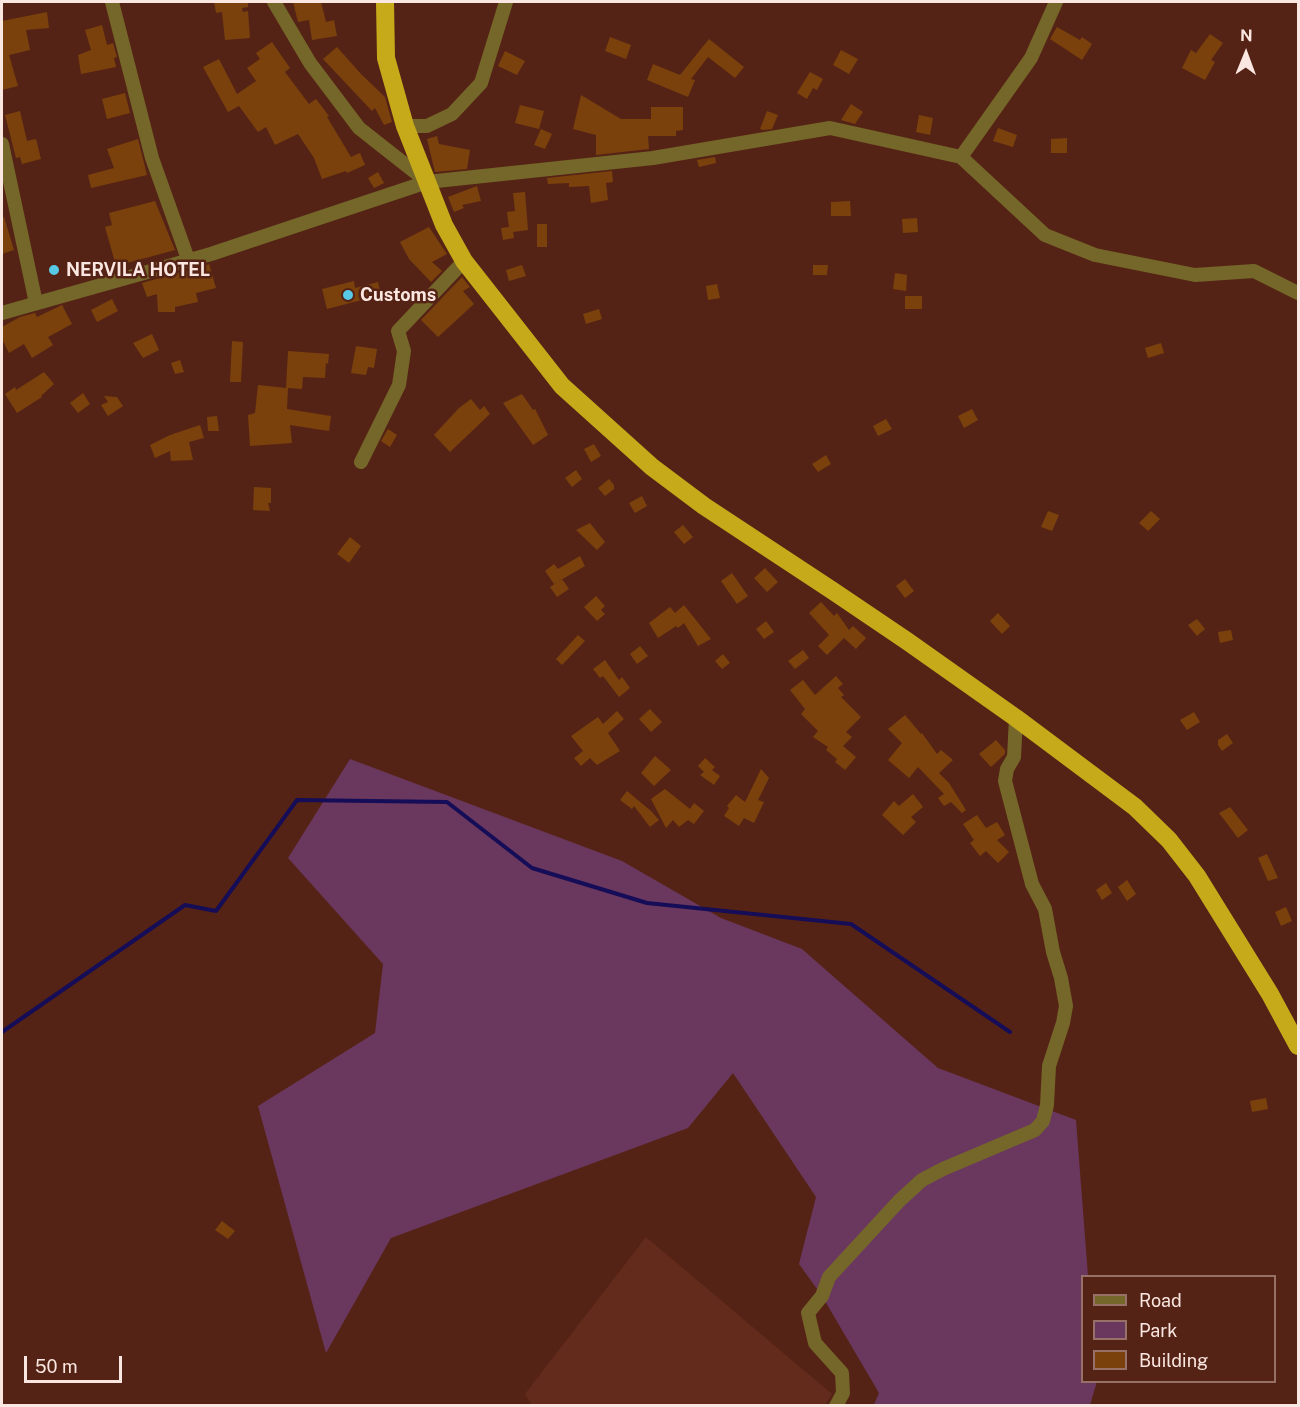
<!DOCTYPE html>
<html>
<head>
<meta charset="utf-8">
<style>
  body { margin:0 }
  #map { position:relative; width:1300px; height:1407px; overflow:hidden; background:#552315; font-family:"Public Sans",sans-serif }
  canvas { display:block }
  .frame { position:absolute; inset:0; border:3px solid #fbe7e1; pointer-events:none }
  .legend { position:absolute; left:1081px; top:1275px; width:195px; height:108px; box-sizing:border-box; background:#552315; border:2px solid #977167; margin:0; padding:8px 10px; list-style:none; font-size:18px; color:#fbe7e1 }
  .legend li { display:flex; align-items:center; gap:12px; height:30px }
  .legend b { width:30px; border:2px solid #977167 }
  .north { position:absolute; left:1216px; top:24px; width:60px; height:60px; -webkit-text-stroke:4px #552315; paint-order:stroke; rotate:1deg; font-size:16px; font-weight:700; line-height:24px; text-align:center; color:#fbe7e1 }
  .north::after { content:''; display:block; margin:auto; width:21px; height:27px; background:#fbe7e1; clip-path:polygon(50% 0,100% 100%,50% 72%,0 100%) }
  .scale { position:absolute; left:24px; top:1356px; width:98px; height:27px; box-sizing:border-box; border:3px solid #fbe7e1; border-top:0; padding-left:8px; font-size:18px; line-height:21px; white-space:nowrap; color:#fbe7e1; -webkit-text-stroke:4px #552315; paint-order:stroke }
</style>
</head>
<body>
<div id="map">
<canvas width="1300" height="1407"></canvas>
<div class="frame"></div>
<ul class="legend">
<li><b style="height:8px;background:#756729"></b>Road</li>
<li><b style="height:16px;background:#6a375e"></b>Park</li>
<li><b style="height:16px;background:#7a410d"></b>Building</li>
</ul>
<div class="north">N</div>
<div class="scale">50 m</div>
</div>
<script>
const g = document.querySelector('canvas').getContext('2d');
g.lineJoin = 'round';
function paint(path, color) {
  g.fillStyle = color;
  g.fill(path, 'evenodd');
}
function toPath(rows) {
  const path = new Path2D();
  for (const r of rows) {
    path.moveTo(r[0], r[1]);
    for (let i = 2; i < r.length; i += 2) path.lineTo(r[i], r[i + 1]);
  }
  return path;
}
function stroke(path, color, width, dash) {
  g.strokeStyle = color;
  g.lineWidth = width;
  g.lineCap = dash ? 'butt' : 'round';
  g.setLineDash(dash || []);
  g.stroke(path);
}
function drawText(font, color, halo, rows, align = 'center') {
  g.font = font + ' "Public Sans",sans-serif';
  g.lineWidth = 5;
  g.setLineDash([]);
  g.textBaseline = 'middle';
  g.strokeStyle = halo;
  g.fillStyle = color;
  for (const [text, x, y, turn = 0] of rows) {
    g.save();
    g.translate(x, y);
    g.rotate((+turn || 0) * Math.PI / 180);
    g.textAlign = isNaN(turn) ? turn : align;
    if (halo) g.strokeText(text, 0, 0);
    g.fillText(text, 0, 0);
    g.restore();
  }
}
paint(toPath([
  [646,1237,832,1394,825,1405,532,1405,525,1394]
]), '#632b1b');
paint(toPath([
  [350,759,622,861,721,918,802,949,938,1068,1076,1120,1088,1276,1082,1276,1082,1382,1096,1382,1096,1385,1090,1405,874,1405,879,1393,822,1296,799,1264,816,1197,733,1073,688,1128,391,1238,326,1353,258,1106,375,1033,383,964,288,858]
]), '#6a375e');
stroke(toPath([
  [2,1032,185,905,216,911,297,800,447,802,532,868,647,903,851,924,1010,1032]
]), '#150d57', 4);
paint(toPath([
  [214,2,248,2,248,7,242,8,243,12,248,11,250,38,225,40,222,12,216,13],
  [293,2,321,2,326,22,334,20,337,36,312,40,309,20,298,22],
  [47,12,49,28,26,30,30,50,9,55,18,86,2,90,2,21],
  [102,25,107,45,113,43,117,57,114,58,116,67,81,74,78,55,91,50,85,30],
  [1057,27,1080,40,1082,37,1092,44,1082,60,1050,39],
  [1210,34,1223,43,1211,60,1215,62,1205,80,1182,68,1191,50,1196,53],
  [610,37,631,45,626,59,605,51],
  [709,39,744,67,735,78,708,57,691,79,695,80,688,97,647,80,653,64,680,75],
  [272,42,290,68,285,72,309,104,316,99,329,116,327,117,351,157,360,153,365,165,347,173,346,171,322,179,314,158,298,134,275,145,266,127,258,132,239,106,228,112,203,67,219,59,237,94,256,81,247,68,260,59,256,53],
  [337,47,361,74,385,97,392,122,384,125,375,108,372,111,323,59],
  [841,50,858,59,849,74,833,65],
  [505,51,525,61,517,75,498,66],
  [810,72,823,79,817,90,813,88,807,99,797,93],
  [125,93,130,113,107,119,102,99],
  [581,95,621,119,651,119,651,107,683,107,683,130,676,131,676,136,648,136,649,149,596,155,596,135,573,129],
  [851,104,863,112,855,124,841,120],
  [520,105,544,111,539,129,515,123],
  [20,111,27,141,36,139,41,159,22,164,20,157,16,158,5,115],
  [767,111,778,115,772,129,763,130,760,129],
  [919,115,933,118,930,135,916,132],
  [998,128,1017,135,1013,147,993,141],
  [541,129,552,134,545,149,534,145],
  [437,136,439,144,470,150,467,169,435,172,427,139],
  [1067,138,1067,153,1051,153,1051,139],
  [138,139,147,175,91,188,88,175,114,168,107,149],
  [715,157,716,163,699,167,697,160],
  [612,171,613,182,606,183,608,200,591,203,589,186,569,187,569,183,548,184,547,178],
  [378,172,384,183,374,188,368,178],
  [477,186,481,201,462,205,464,208,454,212,448,197],
  [525,192,528,230,513,232,514,238,503,240,501,228,509,227,507,212,515,211,513,193],
  [155,201,175,250,116,266,105,227,112,225,109,213],
  [850,201,851,216,831,216,831,202],
  [2,217,4,217,14,250,2,254],
  [917,218,918,232,903,233,902,219],
  [537,224,547,224,547,247,537,247],
  [429,227,447,254,432,262,442,271,431,282,409,259,400,242],
  [209,264,216,288,196,293,198,302,175,307,175,312,158,312,157,294,147,297,142,283],
  [522,265,526,276,509,281,506,270],
  [813,265,828,265,827,275,813,275],
  [895,273,907,275,906,291,893,289],
  [462,277,470,287,463,291,474,304,438,337,421,320],
  [354,281,355,288,378,282,381,295,327,309,322,289],
  [717,284,720,298,708,300,706,286],
  [905,296,922,296,922,309,905,309],
  [112,299,118,311,97,322,91,310],
  [62,305,72,324,48,337,53,345,32,358,24,344,9,353,2,339,2,327,20,317,35,313,37,317],
  [599,309,602,319,586,324,583,314],
  [152,334,159,350,143,358,133,343],
  [232,341,243,342,241,382,230,382],
  [1161,343,1164,353,1148,358,1145,348],
  [356,346,377,349,374,368,368,367,366,375,351,373],
  [288,351,329,354,328,364,326,363,325,378,303,377,302,389,288,388,287,409,331,416,329,431,290,425,292,443,250,446,248,415,255,413,258,385,286,388],
  [180,360,184,372,175,374,171,363],
  [44,372,54,384,41,396,42,397,17,413,5,394,15,387,16,390],
  [83,393,90,404,78,413,70,403],
  [522,394,533,410,535,409,548,435,533,445,503,403],
  [104,396,117,397,123,406,108,416,101,405,108,402],
  [471,399,480,410,484,406,490,414,450,452,434,435,459,408],
  [972,409,978,420,964,428,958,416],
  [217,416,219,431,208,431,207,417],
  [886,419,892,429,878,436,873,426],
  [200,425,204,438,189,442,193,460,171,461,170,451,155,458,150,445,170,435],
  [388,429,397,435,390,447,381,441],
  [594,444,601,456,591,462,584,449],
  [826,455,831,464,818,472,812,464],
  [576,470,582,479,572,487,565,478],
  [609,479,614,485,614,489,605,496,598,488],
  [254,487,271,488,271,503,268,503,270,511,253,510],
  [642,496,647,506,635,513,629,503],
  [1048,511,1059,515,1052,531,1041,527],
  [1151,511,1160,519,1148,531,1139,523],
  [590,523,605,542,597,550,576,530],
  [683,525,693,537,684,544,674,532],
  [350,537,361,546,349,563,337,554],
  [580,556,585,566,554,584,545,571,554,564,558,569],
  [765,568,778,582,767,592,754,578],
  [732,573,748,596,737,604,721,581],
  [562,579,569,589,557,597,550,587],
  [905,579,914,591,905,598,896,586],
  [596,596,605,606,601,610,605,614,597,621,584,607],
  [821,602,834,616,837,613,849,630,853,626,866,638,856,649,844,638,827,655,818,646,829,635,809,613],
  [684,605,711,639,698,646,684,623,678,628,676,626,658,638,649,623,670,607,675,613],
  [998,613,1010,626,1002,634,990,621],
  [1197,619,1205,629,1197,636,1188,625],
  [766,621,774,632,764,639,756,629],
  [1231,630,1233,640,1220,643,1218,632],
  [578,635,585,641,562,665,556,659],
  [640,646,648,656,637,664,630,654],
  [803,650,809,658,795,669,788,661],
  [723,654,730,663,722,669,715,661],
  [605,660,619,680,622,677,630,688,619,697,603,676,600,678,593,669],
  [836,676,843,684,838,688,844,695,841,697,861,717,846,732,852,737,843,746,856,757,845,770,835,762,837,759,826,750,828,747,813,737,818,731,801,714,805,709,790,690,803,680,815,695],
  [650,709,662,722,651,732,639,719],
  [617,711,624,719,608,733,620,751,597,765,590,758,581,766,574,758,583,751,571,736,598,717,603,724],
  [1194,712,1200,722,1187,730,1180,720],
  [905,715,921,734,922,733,937,754,941,750,953,760,939,773,949,783,966,810,962,813,951,802,944,806,938,798,944,794,918,767,909,778,888,760,902,743,888,729],
  [1227,734,1233,743,1222,751,1218,745,1218,740],
  [996,740,1005,750,1005,754,991,767,979,754],
  [655,756,671,770,654,786,641,773],
  [705,758,715,767,712,770,720,776,714,785,700,775,704,772,698,766],
  [761,769,769,778,758,800,764,802,754,823,744,818,739,826,724,816,729,808,727,806,736,795,745,802],
  [665,789,690,809,694,803,704,811,694,824,688,820,679,827,673,820,666,828,651,799],
  [627,791,651,811,659,820,650,827,634,806,632,809,620,800],
  [913,794,923,807,911,817,916,822,903,835,882,815,894,801,899,806],
  [1230,807,1248,830,1238,838,1219,813],
  [977,815,986,828,997,822,1005,835,997,840,1009,852,998,863,986,851,980,856,970,843,974,840,963,824],
  [1267,854,1278,878,1268,881,1258,858],
  [1127,880,1136,894,1127,901,1118,887],
  [1106,883,1112,893,1102,900,1096,890],
  [1286,907,1292,921,1281,926,1275,912],
  [1266,1098,1268,1109,1252,1112,1250,1101],
  [222,1221,235,1231,228,1239,215,1230]
]), '#7a410d');
stroke(toPath([
  [112,2,152,158,188,259],
  [274,2,310,63,359,128,425,180],
  [405,126,427,126,452,114,481,83,506,2],
  [2,144,36,303],
  [961,157,1031,58,1056,2],
  [2,313,211,254,427,182,653,158,830,128,961,157,1045,235,1095,255,1195,275,1254,271,1298,293],
  [361,462,399,385,404,351,398,331,464,261],
  [836,1406,843,1393,842,1373,815,1343,808,1313,822,1296,829,1277,899,1201,922,1180,943,1169,1035,1130,1043,1121,1047,1105,1049,1066,1063,1023,1066,1006,1061,978,1053,952,1045,909,1032,884,1005,781,1007,769,1014,757,1016,718]
]), '#756729', 14);
stroke(toPath([
  [385,2,386,58,405,126,444,225,464,261,562,386,652,467,704,506,833,591,907,641,1016,718,1135,807,1169,840,1197,876,1270,994,1298,1046]
]), '#c7aa1a', 18);
for (const [x, y, r, color] of [
  [54,270,6,"#58c9e4"],
  [348,295,6,"#58c9e4"]
]) {
  const dot = new Path2D();
  dot.arc(x, y, r, 0, 2 * Math.PI);
  g.fillStyle = color;
  g.fill(dot);
  stroke(dot, '#552315', 2);
}
drawText('bold 18px', '#fbe7e1', '#552315', [
  ["NERVILA HOTEL",66,270],
  ["Customs",360,295]
], 'left');
</script>
</body>
</html>
